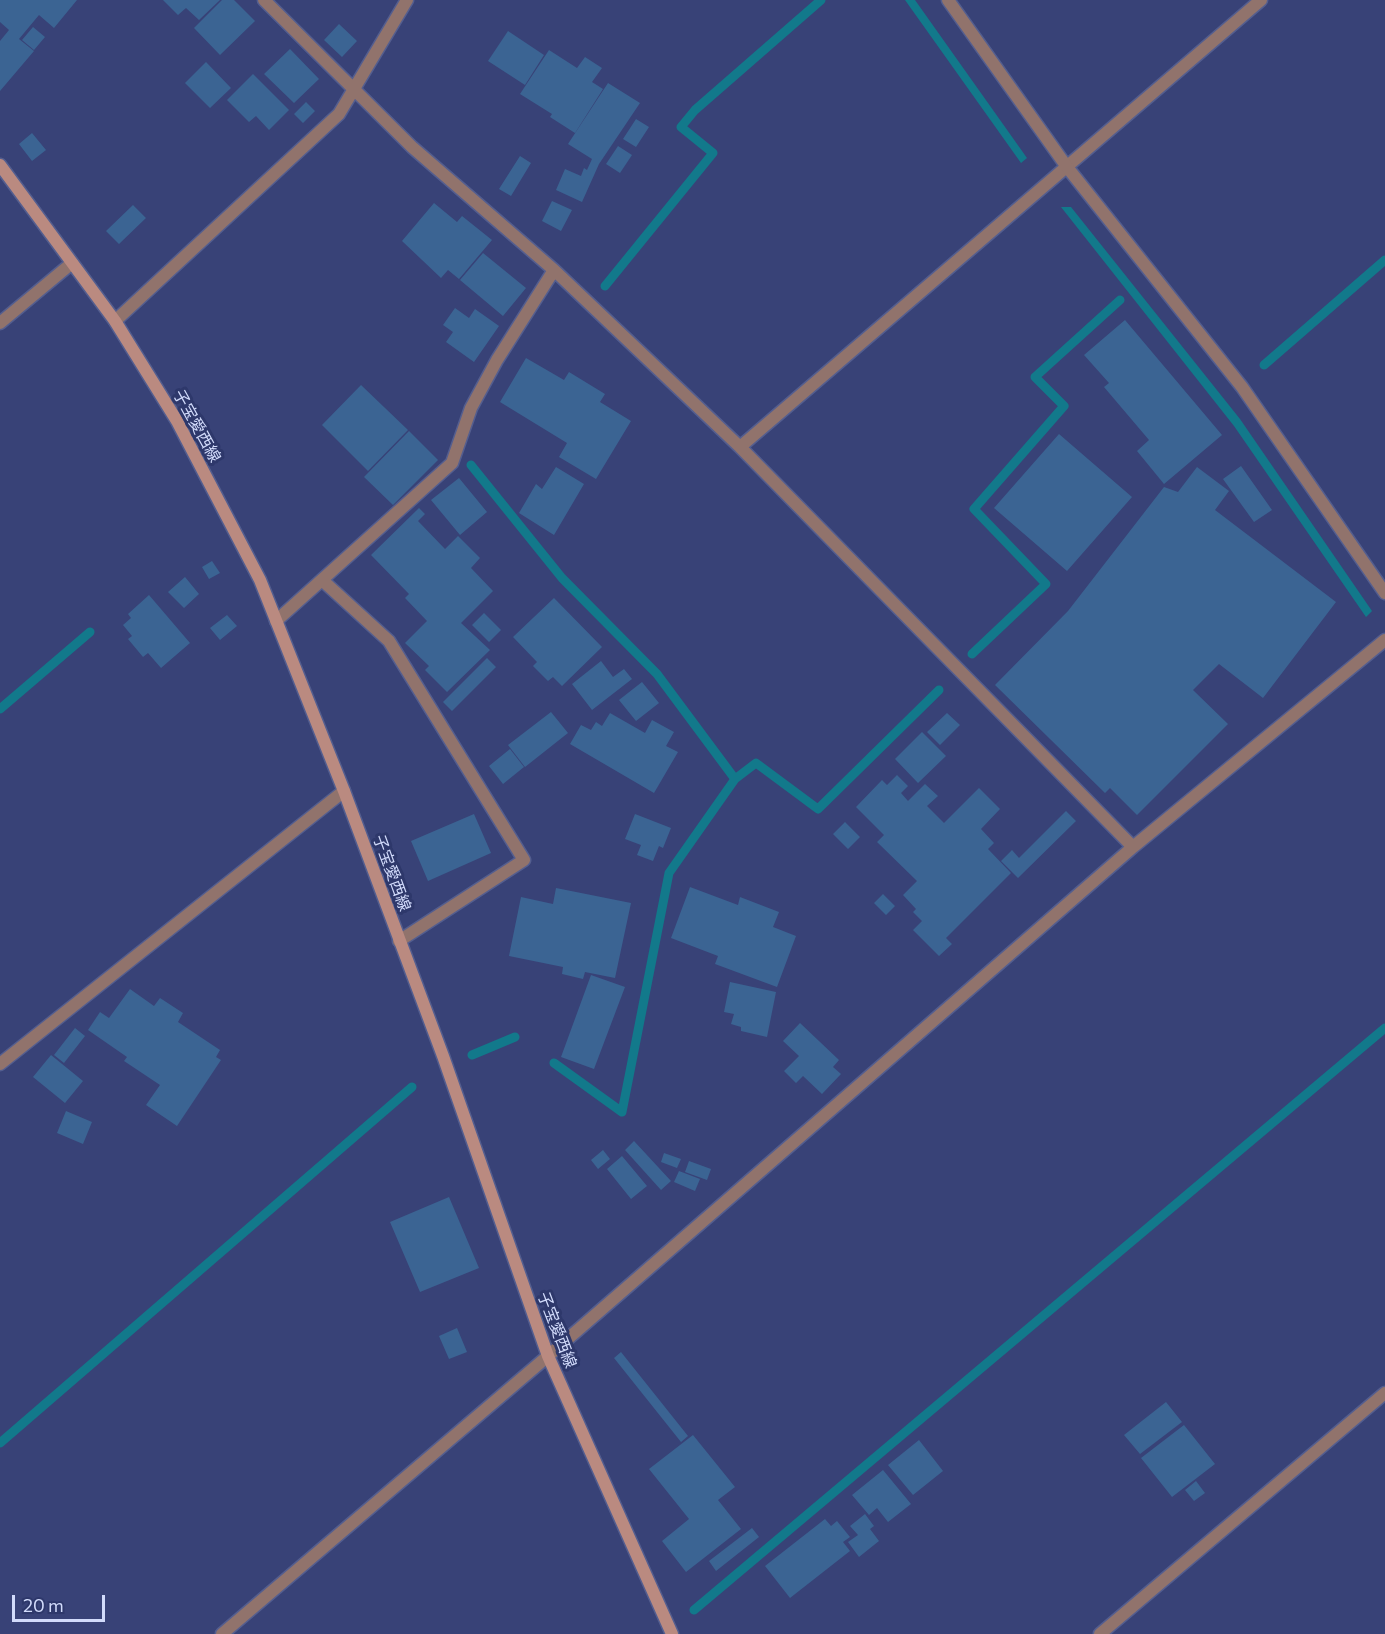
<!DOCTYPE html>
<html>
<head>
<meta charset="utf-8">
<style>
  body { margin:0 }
  #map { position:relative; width:1385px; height:1634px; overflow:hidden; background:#384277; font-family:Commissioner,sans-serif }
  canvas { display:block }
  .scale { position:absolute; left:12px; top:1595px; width:93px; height:27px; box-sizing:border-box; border:3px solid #d2dbfb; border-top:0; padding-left:8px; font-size:18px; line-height:21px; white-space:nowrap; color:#d2dbfb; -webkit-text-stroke:4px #2e386b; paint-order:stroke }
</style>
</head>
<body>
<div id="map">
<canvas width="1385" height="1634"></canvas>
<div class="scale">20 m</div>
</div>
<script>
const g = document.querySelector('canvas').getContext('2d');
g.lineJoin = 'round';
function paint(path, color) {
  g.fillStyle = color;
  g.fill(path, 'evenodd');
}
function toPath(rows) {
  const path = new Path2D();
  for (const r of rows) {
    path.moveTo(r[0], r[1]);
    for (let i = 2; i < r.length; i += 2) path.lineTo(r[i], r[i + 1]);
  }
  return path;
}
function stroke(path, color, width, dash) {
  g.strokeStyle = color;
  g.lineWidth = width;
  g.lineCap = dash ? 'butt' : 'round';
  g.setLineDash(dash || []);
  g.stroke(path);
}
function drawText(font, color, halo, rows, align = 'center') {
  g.font = font + ' Commissioner,"Noto Sans JP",sans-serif';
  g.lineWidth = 6;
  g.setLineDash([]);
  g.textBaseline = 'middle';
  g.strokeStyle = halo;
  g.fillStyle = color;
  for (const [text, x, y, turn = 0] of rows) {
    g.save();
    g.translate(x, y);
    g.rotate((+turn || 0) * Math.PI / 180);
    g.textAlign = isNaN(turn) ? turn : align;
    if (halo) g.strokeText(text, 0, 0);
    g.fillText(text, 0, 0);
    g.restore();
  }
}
paint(toPath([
  [905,0,915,0,1027,158,1021,163],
  [1061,207,1071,207,1240,419,1372,611,1366,617,1234,426]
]), '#12798b');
stroke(toPath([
  [605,286,713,153,681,127,695,110,821,0],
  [1264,365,1385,260],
  [471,465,562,578,657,674,735,779],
  [972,654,1046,584,974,509,1064,406,1035,377,1120,300],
  [0,709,90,632],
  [472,1055,515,1037],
  [554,1063,622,1112,669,873,735,779,756,763,818,809,939,690],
  [0,1443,412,1087],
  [694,1610,1385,1028]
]), '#12798b', 9);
paint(toPath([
  [0,0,77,0,54,28,39,15,19,39,34,51,0,91,0,41,9,30,0,22],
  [163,0,220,0,199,20,186,8,178,15],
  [222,0,234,0,255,21,220,55,194,28],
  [339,24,357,41,342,57,324,40],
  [33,27,45,37,34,50,22,40],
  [508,31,544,55,525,85,488,61],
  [290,49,319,79,294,103,264,74],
  [549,50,577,68,585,57,602,68,592,82,603,89,575,133,550,117,552,114,520,94],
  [206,62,231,88,210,108,185,83],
  [253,74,289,110,269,130,256,116,249,122,227,100],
  [608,83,640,103,599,164,582,202,556,190,565,169,581,176,584,168,587,170,592,159,568,144],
  [306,102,315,111,303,123,294,114],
  [636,119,649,127,636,147,623,139],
  [32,133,46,150,32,161,19,144],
  [618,146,632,155,620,173,606,164],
  [520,156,531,163,511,196,499,189],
  [552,201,572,210,561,231,542,221],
  [434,203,457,222,462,216,492,240,459,279,448,270,441,278,402,241],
  [133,205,146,218,119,244,106,231],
  [483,253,526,288,503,316,460,280],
  [455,308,469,318,475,309,499,326,474,362,446,342,453,332,443,325],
  [1125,320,1222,435,1164,484,1137,451,1149,440,1104,387,1109,383,1084,355],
  [526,358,564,380,569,372,605,394,600,402,631,421,596,479,559,457,567,443,500,402],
  [361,385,408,430,368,471,322,425],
  [409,431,438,460,393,505,364,477],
  [1059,434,1132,497,1067,571,994,508],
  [1241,466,1272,510,1254,522,1223,479],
  [556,467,584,484,554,535,519,513,536,484,542,489],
  [1197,467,1229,491,1215,510,1336,602,1263,698,1219,664,1193,690,1228,724,1137,815,1110,788,1105,793,995,685,1068,611,1164,487,1178,492],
  [459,478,487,512,460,535,431,500],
  [419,508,425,514,418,521,445,549,458,536,480,558,471,568,493,591,461,623,490,650,447,692,425,670,429,666,405,643,427,621,405,598,409,594,371,555],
  [212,561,220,573,209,579,202,567],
  [185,577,199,594,184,608,168,592],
  [149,595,190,643,161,668,148,653,143,657,128,639,132,636,123,625,131,618,128,614],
  [554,598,602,647,562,686,553,677,548,681,533,666,537,662,513,637],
  [484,613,501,630,489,642,472,625],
  [227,615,237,626,220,640,210,628],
  [487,658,496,667,452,711,443,702],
  [601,661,613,677,624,669,632,679,592,710,572,684],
  [642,682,659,703,636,721,619,700],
  [551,712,568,733,525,767,508,745],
  [610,713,645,733,652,720,674,732,666,746,678,752,654,793,570,744,581,725,591,730,596,722,602,726],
  [947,713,960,725,940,745,927,732],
  [922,732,946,756,918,783,895,759],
  [510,749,524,767,503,784,489,766],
  [897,775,908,786,901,793,908,801,925,784,938,796,927,806,944,823,979,788,1000,809,981,829,994,843,988,849,1011,873,946,938,952,944,939,956,913,930,922,921,913,912,916,909,903,895,917,881,877,842,884,835,856,807,882,780,887,785],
  [1066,811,1076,821,1018,878,1001,861,1012,850,1019,858],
  [474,814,491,853,428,881,411,841],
  [635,814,671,828,663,848,659,846,653,861,637,855,641,845,625,839],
  [845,822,860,837,848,849,833,834],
  [690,887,738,905,740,897,779,912,773,927,796,936,777,987,715,964,718,956,671,938],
  [556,888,631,903,615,978,585,972,583,979,562,974,563,967,509,956,521,897,553,904],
  [883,894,895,906,886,915,874,903],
  [591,975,625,987,594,1069,561,1057],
  [730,982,776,992,767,1037,741,1031,741,1027,731,1024,734,1014,724,1012],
  [130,989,154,1006,160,998,183,1013,178,1022,220,1050,216,1057,221,1060,177,1126,146,1105,160,1085,124,1061,127,1057,88,1030,100,1012,109,1018],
  [800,1023,839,1060,833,1067,841,1074,822,1094,803,1076,796,1083,784,1071,799,1056,783,1041],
  [75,1028,85,1036,64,1063,54,1055],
  [51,1055,83,1081,65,1103,33,1077],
  [66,1111,92,1122,83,1144,57,1133],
  [634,1141,671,1181,661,1190,625,1150],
  [603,1150,610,1159,598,1169,591,1160],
  [664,1153,681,1159,677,1168,661,1162],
  [622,1156,647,1186,631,1199,607,1169],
  [689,1161,711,1169,707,1180,685,1172],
  [679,1171,700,1179,695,1191,674,1182],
  [449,1197,479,1268,420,1292,390,1222],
  [457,1328,467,1352,449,1359,439,1336],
  [621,1352,688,1436,681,1442,614,1358],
  [1166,1402,1182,1422,1140,1454,1124,1435],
  [1184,1425,1215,1464,1172,1497,1141,1458],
  [693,1435,735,1487,718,1500,741,1529,686,1572,662,1541,689,1519,649,1469],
  [919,1440,943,1471,913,1495,888,1465],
  [883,1470,911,1504,888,1522,877,1508,869,1515,852,1495],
  [1196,1481,1205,1493,1194,1501,1185,1490],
  [865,1514,874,1526,870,1529,879,1541,859,1557,848,1542,858,1535,850,1526],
  [825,1519,831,1526,837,1521,850,1537,843,1542,850,1551,790,1598,765,1566],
  [752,1528,759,1537,716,1571,709,1561]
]), '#3b6493');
const minor = toPath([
  [264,0,412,147,554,270,740,447,1133,847],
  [115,321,339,114,407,0],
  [0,323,72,263],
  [740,447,1261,0],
  [322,580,389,641,524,860,399,941],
  [276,621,452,463,471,408,497,360,554,270],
  [0,1064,344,791],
  [548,1356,1133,847,1385,640],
  [1100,1634,1385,1393]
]);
const tertiary = toPath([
  [948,0,1067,167,1242,387,1385,593],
  [222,1634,548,1356]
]);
const secondary = toPath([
  [0,165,115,321,177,421,260,580,344,791,443,1056,548,1356,672,1634]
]);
stroke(minor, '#545e8f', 15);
stroke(tertiary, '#545e8f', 15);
stroke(secondary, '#545e8f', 15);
stroke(minor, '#91736c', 12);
stroke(tertiary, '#91736c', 12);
stroke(secondary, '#ba8a80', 12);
drawText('16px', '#d2dbfb', '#2e386b', [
  ["子宝愛西線",197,426,61],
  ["子宝愛西線",392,873,70],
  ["子宝愛西線",557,1330,69]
]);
</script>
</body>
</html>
